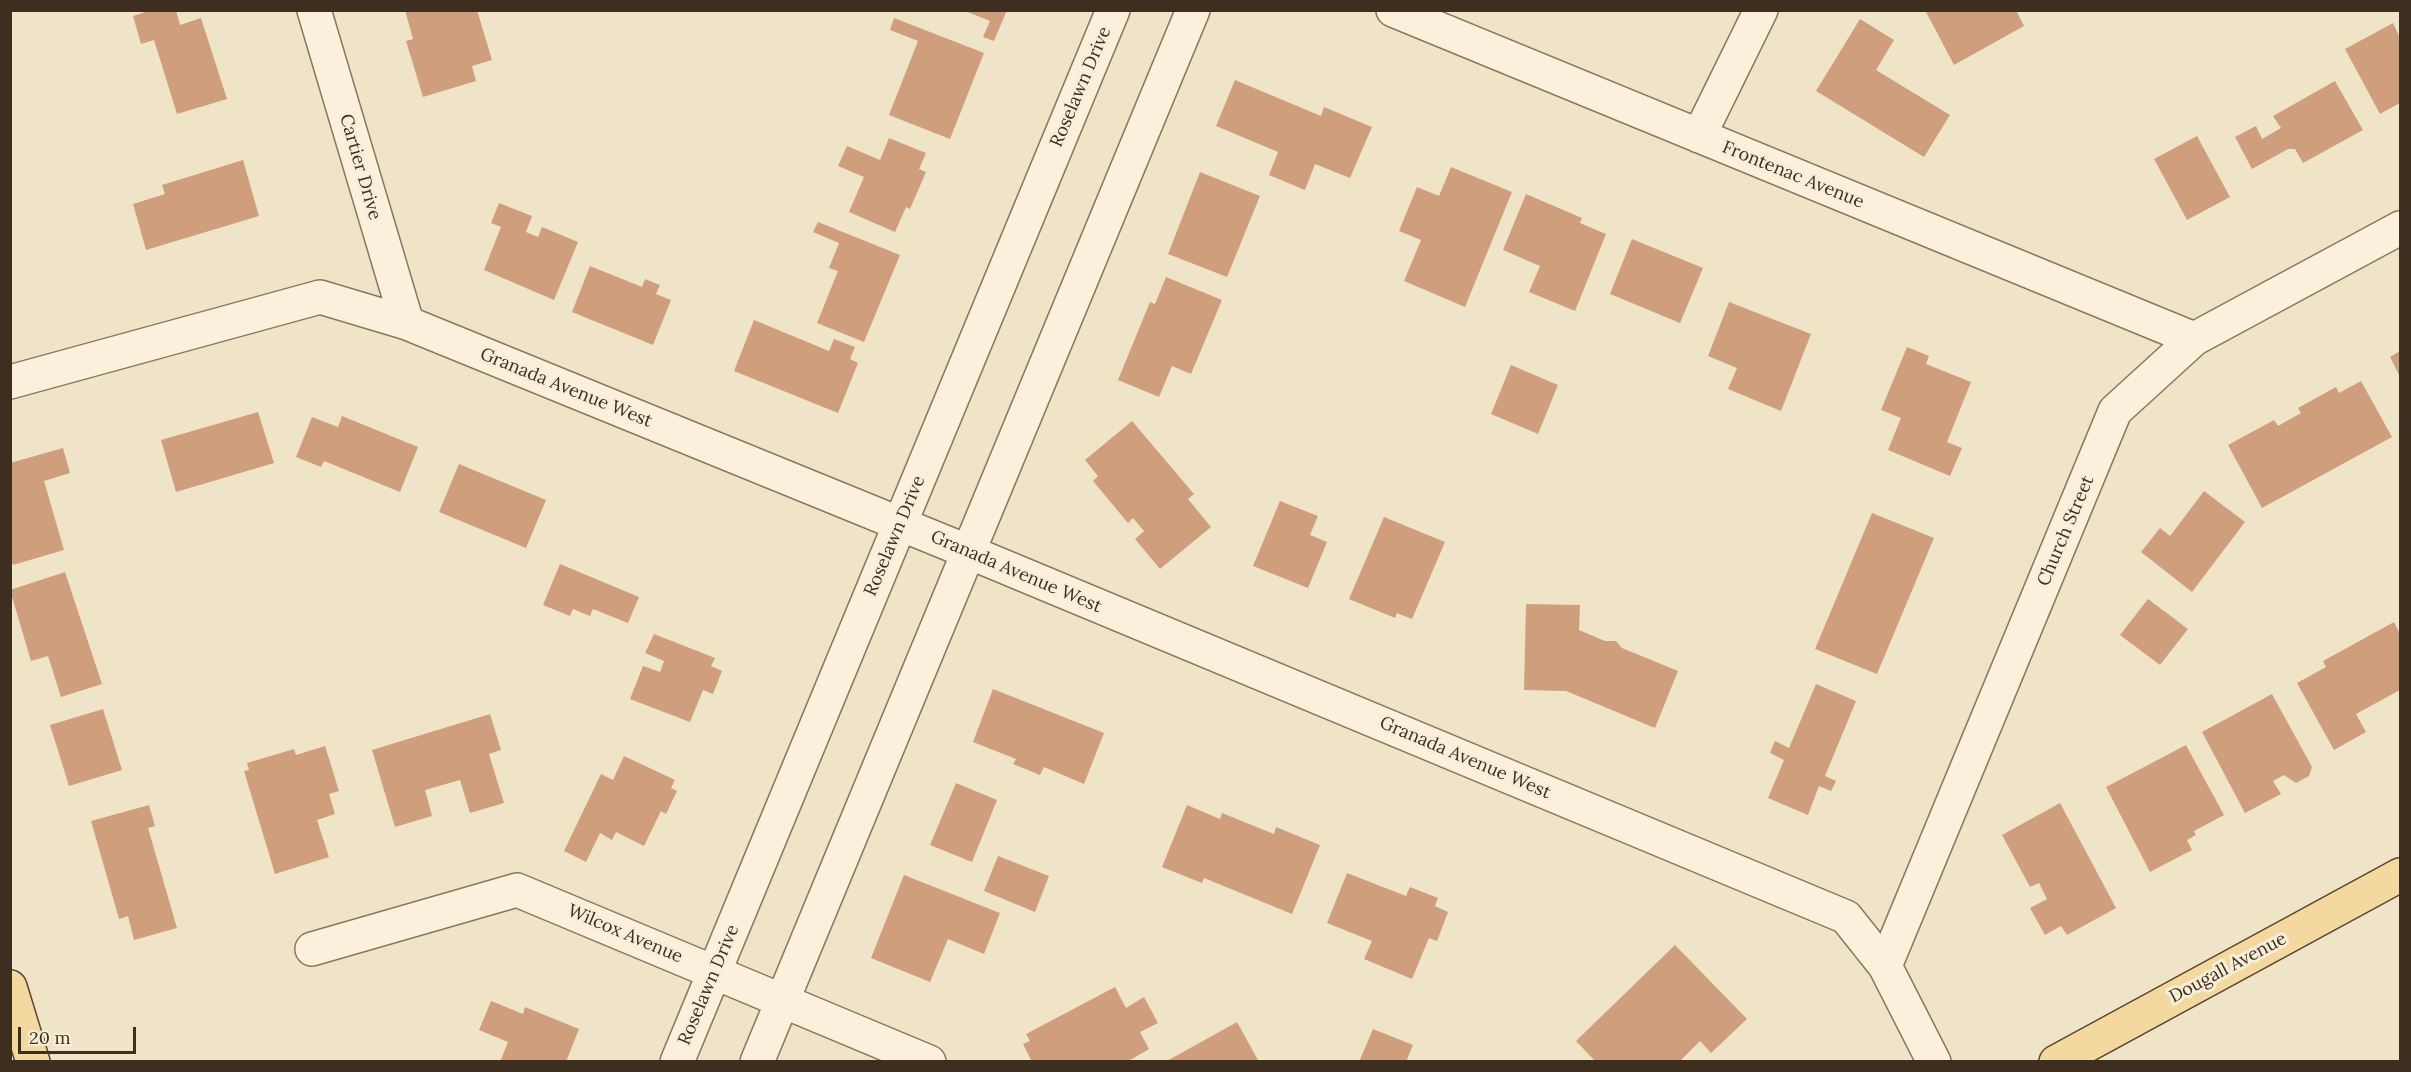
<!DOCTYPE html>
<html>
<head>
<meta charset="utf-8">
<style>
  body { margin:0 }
  #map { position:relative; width:2411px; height:1072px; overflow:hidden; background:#f0e4c8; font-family:Lora,serif }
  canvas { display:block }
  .frame { position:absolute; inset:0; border:12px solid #3d2e20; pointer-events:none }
  .scale { position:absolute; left:18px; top:1027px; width:118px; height:27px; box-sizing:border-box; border:3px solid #3d2e20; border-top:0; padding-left:8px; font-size:18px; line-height:21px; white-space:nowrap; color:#3d2e20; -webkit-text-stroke:4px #f7eed8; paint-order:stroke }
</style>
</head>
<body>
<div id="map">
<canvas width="2411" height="1072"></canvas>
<div class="frame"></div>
<div class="scale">20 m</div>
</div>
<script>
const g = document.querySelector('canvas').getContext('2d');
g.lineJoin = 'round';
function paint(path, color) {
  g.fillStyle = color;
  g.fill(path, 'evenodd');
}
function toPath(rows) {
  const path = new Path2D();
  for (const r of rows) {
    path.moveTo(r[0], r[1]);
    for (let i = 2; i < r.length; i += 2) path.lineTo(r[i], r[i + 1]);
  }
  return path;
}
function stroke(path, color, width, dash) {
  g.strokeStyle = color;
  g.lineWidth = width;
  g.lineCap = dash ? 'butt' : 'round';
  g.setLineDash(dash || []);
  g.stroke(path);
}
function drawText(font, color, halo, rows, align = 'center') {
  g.font = font + ' Lora,serif';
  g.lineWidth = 6;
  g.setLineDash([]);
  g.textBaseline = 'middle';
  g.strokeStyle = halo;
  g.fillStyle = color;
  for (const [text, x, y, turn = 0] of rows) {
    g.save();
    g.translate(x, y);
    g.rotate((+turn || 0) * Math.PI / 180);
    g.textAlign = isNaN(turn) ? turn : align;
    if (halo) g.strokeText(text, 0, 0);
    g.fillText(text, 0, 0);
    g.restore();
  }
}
paint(toPath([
  [152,10,176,10,180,25,201,18,227,99,177,114,154,40,141,44,133,16],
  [405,10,477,10,492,60,472,66,476,81,423,97,406,41,413,39],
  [1007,10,994,41,983,37,990,21,965,11],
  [1925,10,2016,10,2024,26,1954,65],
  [894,18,984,53,950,139,889,115,918,41,890,30],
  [1860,19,1894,40,1876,70,1950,115,1924,157,1816,91],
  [2393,23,2400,38,2400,103,2380,114,2345,49],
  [1235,80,1321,116,1324,107,1372,127,1350,178,1315,164,1305,190,1269,175,1278,152,1216,126],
  [2335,81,2363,130,2303,163,2295,149,2288,149,2252,169,2235,137,2256,126,2262,139,2281,128,2273,116],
  [2197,136,2230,197,2187,220,2154,159],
  [889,138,926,153,919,169,926,172,910,209,906,207,895,232,849,212,864,177,838,166,847,146,880,160],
  [243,160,259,216,146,250,133,204,165,194,162,185],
  [1451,167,1512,192,1465,307,1404,281,1421,240,1399,231,1417,187,1439,196],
  [1200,172,1260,196,1227,277,1168,254],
  [1526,194,1582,218,1580,223,1606,234,1575,311,1529,292,1540,266,1503,250],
  [499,203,532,216,526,232,538,237,542,227,578,242,554,300,484,270,501,227,491,223],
  [818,222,900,255,864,342,817,323,838,271,829,268,839,243,813,232],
  [1632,239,1703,268,1680,323,1610,294],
  [590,266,642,287,645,279,660,285,656,294,671,300,653,345,572,312],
  [1166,277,1222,300,1191,374,1172,366,1159,397,1118,380,1150,302,1155,304],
  [1729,302,1811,334,1781,411,1728,389,1737,368,1708,356],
  [754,320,829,351,834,339,855,347,850,359,858,363,838,413,734,371],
  [1907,347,1929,356,1926,364,1971,382,1947,442,1962,448,1950,476,1888,450,1901,418,1881,410],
  [2400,351,2400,377,2390,357],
  [1511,365,1558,385,1538,434,1491,414],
  [2361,381,2392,437,2262,508,2228,445,2274,420,2278,426,2301,413,2298,408,2336,387,2339,393],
  [258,412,274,463,176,492,161,440],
  [342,416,418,447,400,492,324,461,321,467,296,457,312,417,338,427],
  [1132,421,1194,494,1188,499,1211,527,1160,569,1135,539,1144,531,1133,518,1128,523,1093,481,1098,476,1085,460],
  [63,448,70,473,44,481,64,550,13,565,10,556,10,463],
  [459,464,546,500,526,548,439,512],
  [2204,491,2245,522,2192,592,2141,552,2160,528,2170,536],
  [1280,501,1318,516,1310,535,1327,542,1308,588,1253,566],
  [1872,513,1934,538,1877,674,1815,649],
  [1384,517,1445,542,1412,619,1397,613,1395,618,1349,599],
  [560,564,639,597,628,623,593,609,590,616,573,609,570,616,543,605],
  [65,572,102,684,61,697,48,656,31,661,10,590],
  [2148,599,2188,629,2160,665,2120,635],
  [1526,604,1580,605,1579,630,1605,641,1616,641,1622,648,1678,671,1655,728,1566,691,1524,690],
  [2394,622,2400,634,2400,690,2356,714,2366,732,2334,750,2297,683,2326,667,2323,661],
  [654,634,715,658,711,666,722,671,713,694,703,690,690,722,630,699,643,666,660,672,664,661,645,653],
  [1816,684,1856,701,1825,776,1836,781,1831,791,1819,786,1808,815,1768,798,1784,760,1770,753,1775,741,1789,748],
  [993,689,1104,733,1084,784,1044,767,1040,775,1013,764,1016,759,973,742],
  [2272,694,2312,767,2309,776,2296,783,2284,775,2273,781,2281,794,2245,813,2202,732],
  [103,709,122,770,69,786,50,725],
  [490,714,501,750,489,754,504,803,470,813,460,780,425,790,432,816,395,827,372,750],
  [2186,745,2224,815,2194,831,2196,835,2187,840,2192,850,2150,872,2106,787],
  [325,746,339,791,329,794,335,814,317,820,329,857,275,874,244,771,249,770,247,763,294,749,296,755],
  [624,756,675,780,671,788,677,791,666,814,661,811,644,846,616,832,612,840,600,833,586,862,564,851,601,774,613,780],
  [956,783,997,800,972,862,930,845],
  [2060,803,2116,908,2067,935,2061,926,2045,935,2030,908,2047,899,2039,883,2030,887,2002,835],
  [149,805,155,826,148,828,177,928,134,940,128,916,119,919,91,821],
  [1187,805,1220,819,1222,813,1274,834,1276,827,1320,845,1292,914,1204,878,1202,883,1162,867],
  [998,856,1049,876,1035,912,984,891],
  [1347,873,1406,896,1410,887,1438,898,1435,906,1448,912,1437,941,1429,938,1412,979,1364,959,1372,941,1327,923],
  [904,875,1000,913,984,954,948,939,930,982,871,958],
  [1675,945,1747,1019,1711,1053,1700,1041,1679,1062,1596,1062,1576,1041],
  [1115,987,1126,1008,1144,997,1158,1023,1140,1032,1149,1049,1127,1062,1032,1062,1023,1044,1030,1041,1026,1034],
  [491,1001,523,1014,525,1007,579,1029,566,1062,500,1062,508,1042,479,1030],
  [1237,1022,1259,1062,1165,1062],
  [1373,1029,1413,1045,1406,1062,1359,1062]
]), '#cf9f7d');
const minor = toPath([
  [314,10,407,323],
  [1393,10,2194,339],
  [1699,136,1761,10],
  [10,382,320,297,407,323,969,552,1846,917,1885,966,1934,1062],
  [312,949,517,890,929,1062],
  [1885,966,2115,411,2194,339,2400,228],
  [677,1062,1113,10],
  [757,1062,1193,10]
]);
const major = toPath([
  [10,987,33,1062],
  [2056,1062,2400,875]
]);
stroke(minor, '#8d765c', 36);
stroke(major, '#5b4430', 36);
stroke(minor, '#faf1dc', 33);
stroke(major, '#f3d9a0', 33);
drawText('18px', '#3d2e20', '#f7eed8', [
  ["Roselawn Drive",1081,87,-67],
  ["Cartier Drive",360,167,74],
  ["Frontenac Avenue",1793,175,22],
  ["Granada Avenue West",566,388,22],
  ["Church Street",2066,531,-67],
  ["Roselawn Drive",895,536,-67],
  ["Granada Avenue West",1016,572,23],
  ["Granada Avenue West",1465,758,23],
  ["Wilcox Avenue",625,934,23],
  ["Dougall Avenue",2228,968,-28],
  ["Roselawn Drive",709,985,-67]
]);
</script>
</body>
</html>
